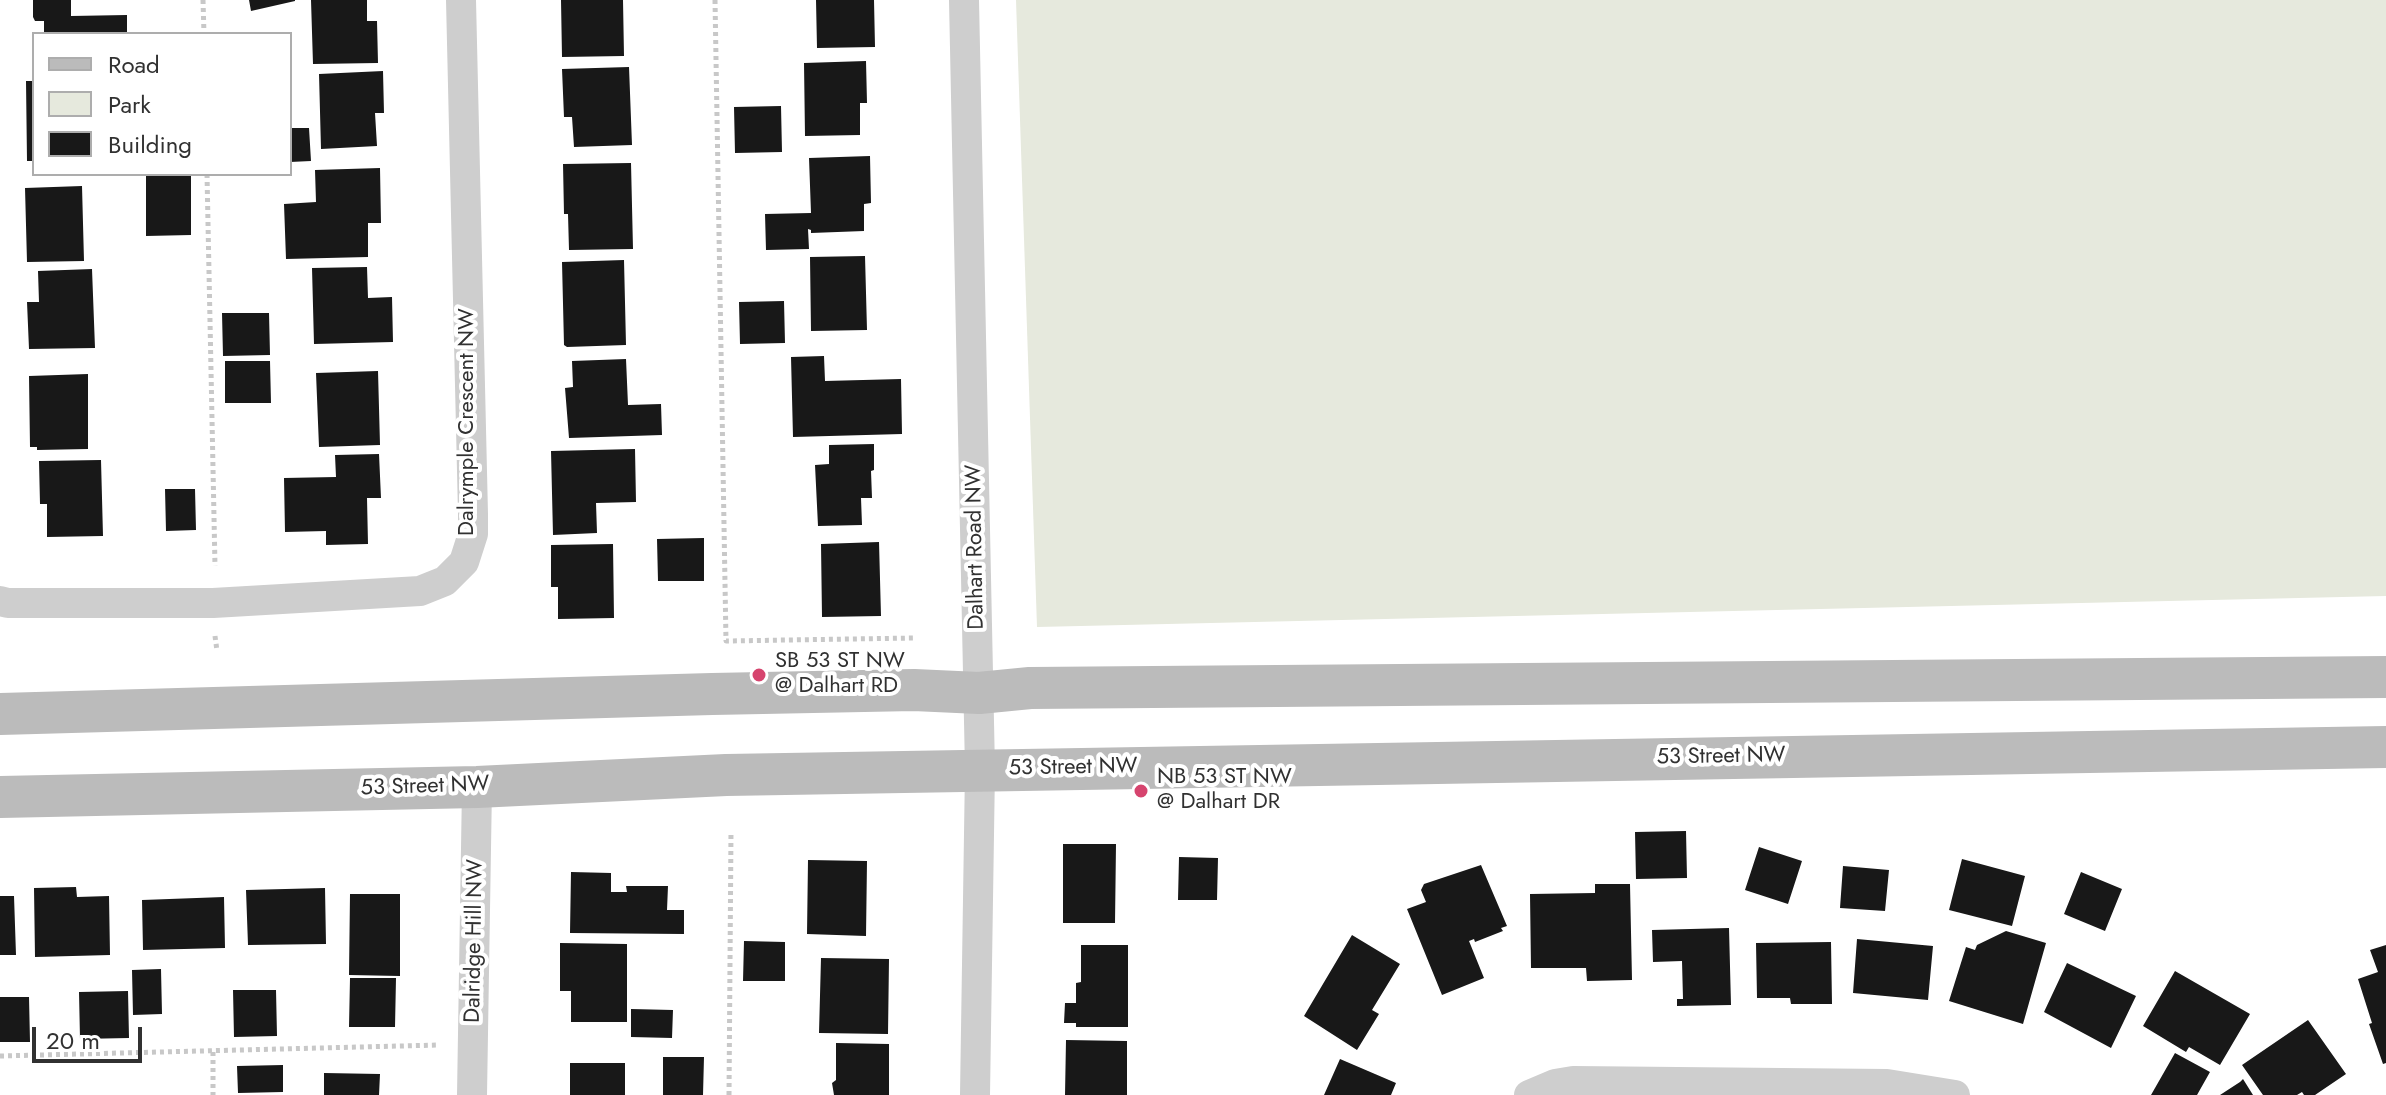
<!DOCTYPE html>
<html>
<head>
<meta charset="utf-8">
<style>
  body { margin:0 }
  #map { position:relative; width:2386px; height:1095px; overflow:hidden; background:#fff; font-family:Jost,sans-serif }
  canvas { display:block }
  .legend { position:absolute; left:32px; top:32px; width:260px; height:144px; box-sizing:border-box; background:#fff; border:2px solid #adadad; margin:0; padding:10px 14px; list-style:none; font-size:24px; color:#313131 }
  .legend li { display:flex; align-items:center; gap:16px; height:40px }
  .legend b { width:40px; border:2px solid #adadad }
  .scale { position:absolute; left:32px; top:1027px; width:110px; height:36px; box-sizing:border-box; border:4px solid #313131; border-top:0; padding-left:10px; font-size:24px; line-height:28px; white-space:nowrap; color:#313131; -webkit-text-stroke:6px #fff; paint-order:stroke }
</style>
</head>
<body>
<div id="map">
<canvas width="2386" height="1095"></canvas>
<ul class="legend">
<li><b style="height:10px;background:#bbb"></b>Road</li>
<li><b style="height:22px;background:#e6e9dd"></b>Park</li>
<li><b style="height:22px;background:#181818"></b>Building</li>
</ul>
<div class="scale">20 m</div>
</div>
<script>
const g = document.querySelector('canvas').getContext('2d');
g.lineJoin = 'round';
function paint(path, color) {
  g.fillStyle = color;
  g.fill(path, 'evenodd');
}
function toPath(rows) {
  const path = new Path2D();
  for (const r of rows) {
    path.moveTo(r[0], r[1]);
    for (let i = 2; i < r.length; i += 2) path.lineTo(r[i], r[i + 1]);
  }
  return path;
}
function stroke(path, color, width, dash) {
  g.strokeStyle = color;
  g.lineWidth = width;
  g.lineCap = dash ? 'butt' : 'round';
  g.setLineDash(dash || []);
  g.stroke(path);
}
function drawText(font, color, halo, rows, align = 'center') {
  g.font = font + ' Jost,sans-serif';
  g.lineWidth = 8;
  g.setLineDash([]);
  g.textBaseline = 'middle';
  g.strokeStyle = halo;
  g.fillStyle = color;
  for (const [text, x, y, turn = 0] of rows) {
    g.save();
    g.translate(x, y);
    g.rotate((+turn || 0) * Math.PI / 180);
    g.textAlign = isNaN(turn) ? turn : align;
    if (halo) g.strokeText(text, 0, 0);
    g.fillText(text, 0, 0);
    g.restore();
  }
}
paint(toPath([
  [1016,0,2386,0,2386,596,1037,627]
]), '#e6e9dd');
paint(toPath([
  [33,0,71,0,71,16,127,15,127,34,44,34,44,21,35,21,33,17],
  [249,0,295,0,295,1,251,11],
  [311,0,367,0,367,21,377,21,378,63,313,64],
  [561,0,623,0,624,56,562,57],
  [816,0,874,0,875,47,817,48],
  [866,61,867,103,860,103,860,135,805,136,804,63],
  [629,67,632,145,574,147,572,117,564,117,562,69],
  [383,71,384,113,375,113,377,146,321,149,319,74],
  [26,81,34,81,34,161,27,161],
  [781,106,782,152,735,153,734,107],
  [290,128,309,128,311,161,290,162],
  [870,156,871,203,864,204,864,231,811,233,811,230,808,229,809,249,766,250,765,214,811,213,809,158],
  [631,163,633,249,569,250,568,214,564,214,563,164],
  [380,168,381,223,368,223,368,257,286,259,284,204,316,202,315,170],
  [146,174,191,174,191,235,146,236],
  [82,186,84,261,27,262,25,188],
  [865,256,867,330,811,331,810,257],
  [624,260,626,345,567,347,564,345,562,262],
  [367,267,368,298,392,297,393,342,314,344,312,268],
  [92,269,95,348,29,349,27,302,39,302,38,271],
  [784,301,785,343,740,344,739,302],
  [222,313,269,313,270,355,223,356],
  [824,356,825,381,901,379,902,434,793,437,791,357],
  [626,359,628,405,661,404,662,435,569,438,565,388,573,387,572,361],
  [225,361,270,361,271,403,225,403],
  [378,371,380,445,319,447,316,373],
  [88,374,88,449,37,450,37,447,30,447,29,376],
  [874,444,874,470,871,471,872,498,861,498,862,525,818,526,815,465,829,464,829,445],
  [635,449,636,502,596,503,597,533,553,535,551,451],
  [379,454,381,498,367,498,368,544,326,545,326,531,285,532,284,478,336,477,335,455],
  [101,460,103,536,47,537,47,504,40,504,39,461],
  [165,489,195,489,196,530,166,531],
  [704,538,704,581,658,581,657,539],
  [879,542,881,616,822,617,821,544],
  [613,544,614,618,558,619,558,587,551,587,551,545],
  [1686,831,1687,878,1636,879,1635,832],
  [1063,844,1116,844,1115,923,1063,923],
  [1759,847,1802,861,1788,904,1745,890],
  [1179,857,1218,858,1217,900,1178,900],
  [1962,859,2025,876,2012,926,1949,910],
  [808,860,867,861,866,936,807,934],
  [1481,865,1507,926,1501,928,1503,931,1475,942,1474,939,1469,941,1484,978,1442,995,1407,909,1426,902,1421,890,1424,884],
  [1843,866,1889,870,1885,911,1840,908],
  [571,872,611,873,611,892,627,892,626,886,668,886,667,910,684,910,684,934,570,933],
  [2081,872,2122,889,2105,931,2064,914],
  [1595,884,1630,884,1632,980,1587,981,1586,968,1531,968,1530,894,1595,893],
  [76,887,77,897,109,896,110,955,35,957,34,888],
  [325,888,326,944,248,945,246,890],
  [350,894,400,894,400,976,349,975],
  [0,896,14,896,16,955,0,955],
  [224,897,225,948,143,950,142,900],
  [1729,928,1731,1005,1677,1006,1677,999,1683,999,1682,961,1653,962,1652,930],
  [2006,931,2046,943,2023,1024,1949,1001,1966,947,1975,950,1977,945],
  [1352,935,1400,964,1372,1010,1379,1014,1357,1050,1304,1016],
  [1857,939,1933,946,1928,1000,1853,993],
  [744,941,785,942,785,981,743,981],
  [1831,942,1832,1004,1791,1004,1790,998,1757,998,1756,943],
  [560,943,627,944,627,1022,571,1022,571,991,560,991],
  [1081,945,1128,945,1128,1027,1076,1027,1076,1023,1064,1023,1065,1003,1076,1003,1076,983,1081,982],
  [2386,945,2386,1063,2383,1064,2369,1024,2372,1023,2358,979,2378,972,2370,950],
  [821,958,889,959,888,1034,819,1033],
  [2067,963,2136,996,2111,1048,2044,1012],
  [161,969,162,1014,133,1015,132,970],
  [2175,971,2250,1014,2220,1065,2189,1047,2186,1052,2143,1026],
  [350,978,396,978,395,1027,349,1027],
  [233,990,276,990,277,1036,234,1037],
  [128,991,129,1038,80,1039,79,992],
  [0,997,29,997,30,1042,0,1042],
  [631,1009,673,1010,672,1038,631,1037],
  [2308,1020,2346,1074,2315,1095,2304,1095,2302,1092,2297,1095,2263,1095,2242,1065],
  [1066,1040,1127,1041,1127,1095,1065,1095],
  [836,1043,889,1044,889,1095,834,1095,832,1083,836,1080],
  [2175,1053,2210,1072,2197,1095,2151,1095],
  [663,1057,704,1057,703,1095,663,1095],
  [1340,1059,1396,1083,1391,1095,1324,1095],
  [570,1063,625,1063,625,1095,570,1095],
  [283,1065,283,1092,238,1093,237,1066],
  [324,1073,380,1074,379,1095,324,1095],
  [2243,1079,2253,1095,2220,1095,2240,1082]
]), '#181818');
stroke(toPath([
  [203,0,204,34],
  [715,0,726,641,913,638],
  [207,174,215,566],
  [215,636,217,651],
  [213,1052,213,1095],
  [0,1056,439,1045],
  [729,1095,731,831]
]), '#c8c8c8', 5, [4, 4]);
stroke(toPath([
  [964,0,980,769,975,1095],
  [0,601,8,603,213,603,420,591,445,581,464,562,473,534,473,514,461,0],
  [472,1095,477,787],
  [1529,1095,1555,1084,1573,1081,1887,1084,1955,1095]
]), '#cecece', 30);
stroke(toPath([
  [0,714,712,694,914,690,979,693,1030,688,2386,677],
  [0,797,477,787,726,775,2386,747]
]), '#bbb', 42);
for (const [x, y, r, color] of [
  [759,675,8,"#d6446e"],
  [1141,791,8,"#d6446e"]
]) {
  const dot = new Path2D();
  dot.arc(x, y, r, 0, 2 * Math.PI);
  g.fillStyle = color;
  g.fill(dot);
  stroke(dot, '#fff', 3);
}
drawText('22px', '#313131', '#fff', [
  ["Dalrymple Crescent NW",468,422,-90],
  ["Dalhart Road NW",976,547,-91],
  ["53 Street NW",1721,757,-1],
  ["53 Street NW",1073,768,-1],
  ["53 Street NW",425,787,-2],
  ["Dalridge Hill NW",475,941,-89]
]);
drawText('22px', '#313131', '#fff', [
  ["SB 53 ST NW",775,662],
  ["@ Dalhart RD",775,687],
  ["NB 53 ST NW",1157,778],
  ["@ Dalhart DR",1157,803]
], 'left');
</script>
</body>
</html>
